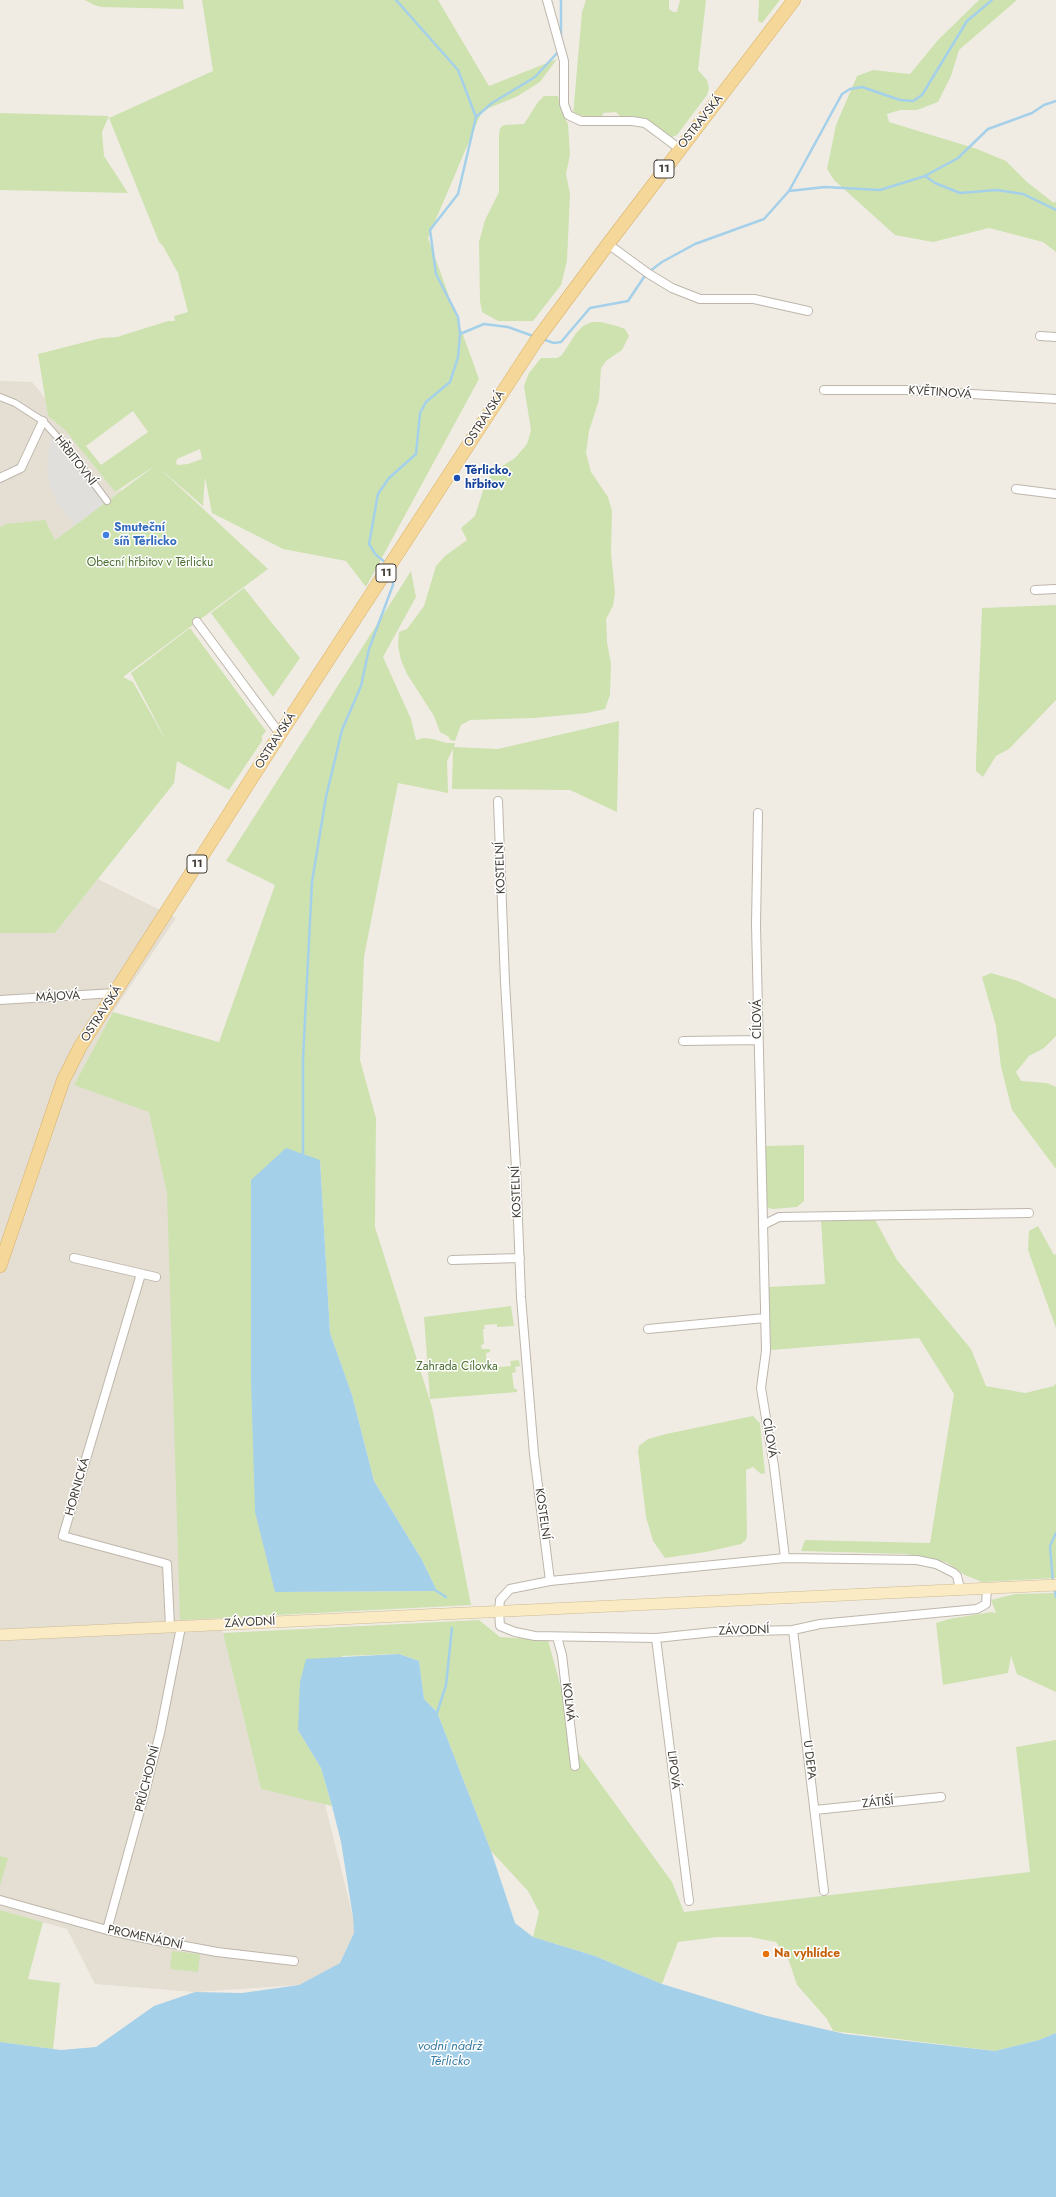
<!DOCTYPE html>
<html>
<head>
<meta charset="utf-8">
<style>
  body { margin:0 }
  canvas { display:block; background:#f0ece4 }
</style>
</head>
<body>
<canvas width="1056" height="2197"></canvas>
<script>
const g = document.querySelector('canvas').getContext('2d');
g.lineJoin = 'round';
function paint(path, color) {
  g.fillStyle = color;
  g.fill(path, 'evenodd');
}
function toPath(rows) {
  const path = new Path2D();
  for (const r of rows) {
    path.moveTo(r[0], r[1]);
    for (let i = 2; i < r.length; i += 2) path.lineTo(r[i], r[i + 1]);
  }
  return path;
}
function stroke(path, color, width, dash) {
  g.strokeStyle = color;
  g.lineWidth = width;
  g.lineCap = dash ? 'butt' : 'round';
  g.setLineDash(dash || []);
  g.stroke(path);
}
function drawText(font, color, halo, rows, align = 'center') {
  g.font = font + ' Jost,sans-serif';
  g.lineWidth = 3;
  g.setLineDash([]);
  g.textBaseline = 'middle';
  g.strokeStyle = halo;
  g.fillStyle = color;
  for (const [text, x, y, turn = 0] of rows) {
    g.save();
    g.translate(x, y);
    g.rotate((+turn || 0) * Math.PI / 180);
    g.textAlign = isNaN(turn) ? turn : align;
    if (halo) g.strokeText(text, 0, 0);
    g.fillText(text, 0, 0);
    g.restore();
  }
}
paint(toPath([
  [0,381,32,382,46,399,48,416,65,430,115,492,121,489,122,490,55,540,6,524,0,527],
  [98,879,176,918,113,1012,74,1085,156,1110,167,1193,213,1613,223,1633,261,1789,325,1804,353,1917,354,1933,340,1963,299,1985,195,1992,95,1984,67,1929,0,1910,0,933,55,933]
]), '#e4ded3');
paint(toPath([
  [85,0,183,0,184,9,101,7,94,5],
  [202,0,438,0,489,86,557,59,540,82,518,96,482,111,428,238,479,379,366,587,346,561,283,549,212,513,205,477,203,506,157,466,268,569,123,677,133,682,168,744,131,673,190,628,266,731,262,736,262,741,229,790,177,761,174,783,171,787,55,933,0,933,0,527,6,524,45,520,55,540,156,465,115,492,65,430,48,416,38,354,101,338,117,337,168,321,175,321,174,316,188,312,178,273,163,246,159,242,109,118,213,71],
  [133,411,148,432,101,465,86,446],
  [200,449,202,459,188,464,178,465,176,463,177,459],
  [586,0,669,0,669,9,673,12,677,12,680,0,706,0,698,70,707,80,709,88,707,95,677,135,672,137,645,118,620,116,616,112,603,113,602,117,573,115,582,12],
  [759,0,780,0,762,23,758,21],
  [979,0,1017,0,959,50,951,76,938,102,917,110,900,110,887,114,889,122,977,149,1006,161,1027,182,1054,203,1056,201,1056,252,1043,242,989,228,933,242,895,235,834,180,827,169,836,125,857,76,873,70,910,74,938,40],
  [544,96,558,96,562,113,568,124,570,155,566,174,570,194,567,261,561,285,533,321,498,321,482,312,480,301,479,242,485,220,499,192,499,135,500,128,504,125,524,124,538,102],
  [0,113,109,116,102,132,104,156,128,193,0,190],
  [592,322,601,322,617,326,625,329,629,336,622,350,606,361,601,368,599,400,589,431,586,453,591,472,608,497,612,511,611,552,615,593,613,606,606,619,607,642,611,664,610,695,605,709,587,713,534,718,470,720,461,725,455,741,450,740,449,737,440,732,434,716,407,674,401,660,398,646,399,632,407,629,424,606,436,566,445,556,467,540,461,528,475,516,486,481,496,470,515,458,527,444,531,430,524,386,529,373,541,358,557,358,562,355,576,333,583,326],
  [411,571,416,597,383,657,411,719,416,740,424,738,433,739,447,743,455,743,454,747,498,749,619,721,617,812,570,790,452,789,453,749,447,761,448,793,398,783,364,957,360,1060,376,1118,375,1227,432,1407,471,1605,180,1620,167,1193,149,1112,74,1085,113,1012,219,1042,275,885,226,861],
  [320,1160,330,1333,352,1395,374,1481,422,1560,437,1591,275,1592,269,1566],
  [244,588,300,658,273,697,211,613],
  [1056,605,1056,700,1009,749,996,756,983,777,976,771,976,762,982,608],
  [991,973,1018,981,1056,999,1056,1036,1044,1048,1029,1056,1016,1072,1021,1081,1047,1083,1056,1087,1056,1169,1012,1110,1001,1067,996,1026,982,977],
  [804,1145,804,1201,797,1207,773,1209,769,1208,766,1205,764,1146],
  [874,1218,897,1260,971,1349,986,1386,1025,1393,1054,1386,1056,1383,1056,1578,982,1582,965,1575,946,1562,907,1554,801,1551,805,1540,930,1543,954,1394,919,1338,771,1350,768,1287,825,1284,821,1220],
  [1038,1226,1054,1255,1056,1254,1056,1328,1028,1250,1029,1231],
  [511,1306,514,1326,497,1327,497,1324,484,1325,485,1329,483,1329,484,1344,481,1345,482,1349,490,1349,490,1352,486,1353,487,1368,511,1366,510,1361,519,1360,520,1366,515,1367,516,1372,512,1373,514,1389,517,1389,517,1392,430,1399,424,1317],
  [753,1416,760,1423,765,1473,761,1474,753,1467,746,1470,747,1535,746,1540,741,1544,706,1552,665,1558,653,1541,646,1517,638,1451,639,1446,648,1439,666,1434],
  [1056,1593,1056,1692,1017,1674,1011,1656,1008,1673,943,1685,936,1623,949,1619,992,1612,996,1613,991,1600,1015,1594],
  [479,1620,500,1637,548,1640,579,1754,672,1882,684,1912,1030,1872,1016,1747,1056,1740,1056,2033,1039,2040,995,2051,833,2031,827,2019,797,1985,789,1961,776,1942,750,1937,718,1937,678,1942,662,1984,595,1956,533,1937,539,1912,528,1891,491,1851,437,1712,424,1699,419,1661,399,1654,342,1656,298,1730,321,1768,332,1806,261,1789,223,1633],
  [0,1856,8,1858,0,1886],
  [0,1910,43,1922,28,1979,60,1983,53,2049,0,2042],
  [172,1951,200,1954,198,1972,170,1969]
]), '#cee2b0');
paint(toPath([
  [51,430,107,501,74,526,56,500,49,484,47,470]
]), '#e1dfdc');
paint(toPath([
  [286,1148,320,1160,330,1333,352,1395,374,1481,422,1560,437,1591,275,1592,255,1512,251,1379,251,1180],
  [399,1654,419,1661,424,1699,437,1712,491,1851,515,1923,533,1937,595,1956,662,1984,767,2016,845,2034,995,2051,1039,2040,1056,2033,1056,2197,0,2197,0,2042,61,2050,96,2047,154,2006,195,1992,242,1993,299,1985,340,1963,354,1933,353,1917,341,1842,332,1806,321,1768,298,1730,300,1682,306,1659]
]), '#a5d0e9');
stroke(toPath([
  [561,0,561,39],
  [476,117,492,103,535,77,559,51],
  [925,176,935,183,960,193,997,190,1023,194,1056,210],
  [789,191,842,94,850,89,862,87,900,100,913,101,922,95,967,21,992,0],
  [460,334,484,324,508,327,533,336],
  [542,339,554,343,561,342,590,308,628,301,646,274,662,262,695,244,764,219,789,191,825,187,880,190,925,176,958,158,988,129,1032,113,1044,105,1056,101],
  [386,563,376,555,369,544,378,494,389,478,416,454,420,413,426,402,450,382,458,357,460,334,458,317,436,274,430,230,458,194,476,117,458,70,396,0],
  [303,1157,303,1059,312,882,326,797,342,730,361,686,369,649,393,585,393,570],
  [1053,1583,1050,1546,1056,1533],
  [1054,1588,1056,1597],
  [435,1590,446,1597],
  [436,1716,446,1685,452,1628]
]), '#a5d0e9', 2.5);
const pedestrian = toPath([
  [0,397,15,403,43,421,69,450,107,501]
]);
const minor = toPath([
  [547,0,564,61,564,104,568,115,581,121,632,121,645,123,680,149],
  [608,244,649,274,672,288,700,299,754,299,808,311],
  [1040,336,1056,337],
  [824,390,905,390,1056,399],
  [0,478,21,468,43,421],
  [1016,489,1056,494],
  [1035,590,1056,589],
  [197,622,280,734],
  [498,801,505,982,516,1168,521,1297,534,1454,550,1581],
  [758,813,756,924,766,1351,761,1388,774,1466,785,1558],
  [0,1000,115,993],
  [683,1041,758,1040],
  [763,1225,779,1217,1029,1213],
  [74,1258,156,1277],
  [452,1260,520,1258],
  [141,1274,63,1536,167,1564,170,1627],
  [648,1329,765,1318],
  [960,1589,957,1576,954,1573,936,1564,917,1560,785,1558,550,1581,510,1589,500,1600,499,1611,500,1626,515,1632,535,1636,656,1638,714,1632,793,1630,820,1624,977,1609,986,1604,987,1588],
  [793,1630,824,1891],
  [557,1637,562,1655,575,1766],
  [656,1638,689,1901],
  [815,1810,941,1797],
  [0,1900,107,1930,153,1940,217,1952,294,1961],
  [107,1930,145,1792,160,1733,181,1627]
]);
const secondary = toPath([
  [0,1635,1056,1585]
]);
const primary = toPath([
  [0,1266,63,1081,80,1047,280,734,536,341,608,244,794,0]
]);
stroke(pedestrian, '#beb6ab', 8);
stroke(minor, '#beb6ab', 10);
stroke(secondary, '#cdbc97', 12);
stroke(primary, '#d8b26a', 14);
stroke(pedestrian, '#fff', 6);
stroke(minor, '#fff', 8);
stroke(secondary, '#faebc5', 11);
stroke(primary, '#f5d799', 13);
for (const [x, y, r, color] of [
  [457,478,4,"#1a4fb4"],
  [106,535,4,"#3f7fe0"],
  [766,1954,4,"#e8710a"]
]) {
  const dot = new Path2D();
  dot.arc(x, y, r, 0, 2 * Math.PI);
  g.fillStyle = color;
  g.fill(dot);
  stroke(dot, '#fff', 1.5);
}
for (const [x, y, w] of [
  [664,169,20],
  [386,573,20],
  [197,864,20]
]) {
  const box = new Path2D();
  box.roundRect(x - w / 2, y - 9, w, 18, 3);
  g.fillStyle = '#fff';
  g.fill(box);
  stroke(box, '#423c35', 1);
}
drawText('bold 11px', '#423c35', null, [
  ["11",664,169],
  ["11",386,573],
  ["11",197,864]
]);
drawText('12px', '#423c35', '#fff', [
  ["OSTRAVSKÁ",701,122,-52],
  ["KVĚTINOVÁ",940,393,4],
  ["OSTRAVSKÁ",485,419,-57],
  ["HŘBITOVNÍ",75,461,52],
  ["OSTRAVSKÁ",276,741,-57],
  ["KOSTELNÍ",501,868,-92],
  ["MÁJOVÁ",58,997,-3],
  ["OSTRAVSKÁ",102,1014,-57],
  ["CÍLOVÁ",758,1019,-90],
  ["KOSTELNÍ",517,1192,-92],
  ["CÍLOVÁ",769,1438,80],
  ["HORNICKÁ",78,1487,-74],
  ["KOSTELNÍ",542,1514,82],
  ["ZÁVODNÍ",250,1623,-3],
  ["ZÁVODNÍ",744,1631,-2],
  ["KOLMÁ",568,1702,83],
  ["U DEPA",809,1760,83],
  ["LIPOVÁ",673,1770,83],
  ["PRŮCHODNÍ",148,1779,-76],
  ["ZÁTIŠÍ",878,1803,-6],
  ["PROMENÁDNÍ",145,1938,12]
]);
drawText('bold 12px', '#164399', '#fff', [
  ["Těrlicko,",465,471],
  ["hřbitov",465,485]
], 'left');
drawText('bold 12px', '#366cbe', '#fff', [
  ["Smuteční",114,528],
  ["síň Těrlicko",114,542]
], 'left');
drawText('12px', '#496e2e', '#fff', [
  ["Obecní hřbitov v Těrlicku",150,563],
  ["Zahrada Cílovka",457,1367]
]);
drawText('bold 12px', '#c56008', '#fff', [
  ["Na vyhlídce",774,1954]
], 'left');
drawText('italic 13px', '#387ba4', '#fff', [
  ["vodní nádrž",450,2047],
  ["Těrlicko",450,2062]
]);
</script>
</body>
</html>
